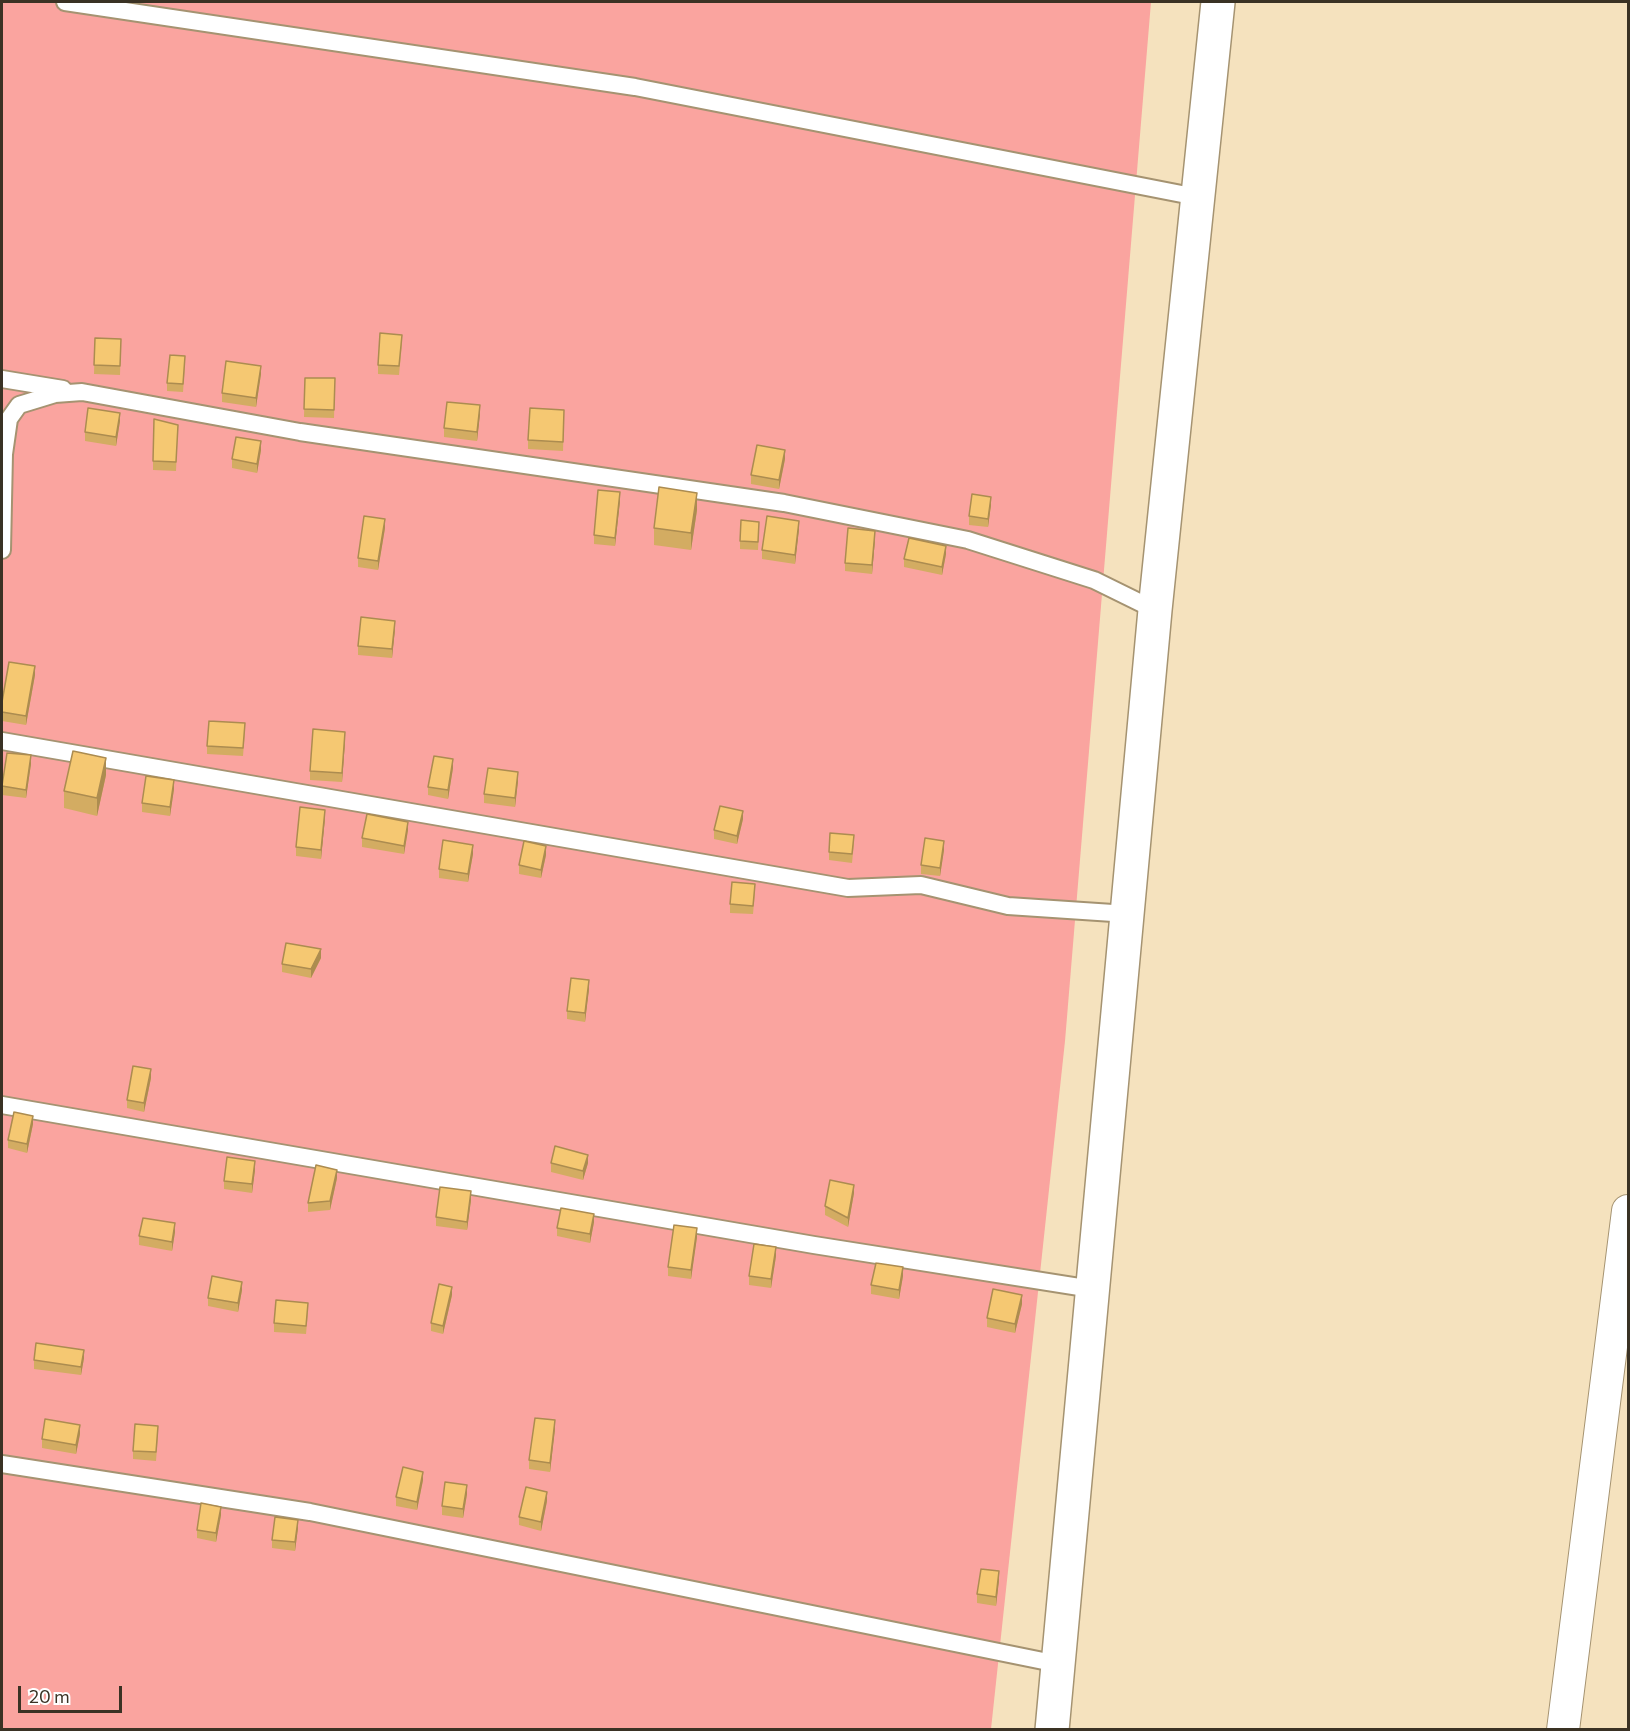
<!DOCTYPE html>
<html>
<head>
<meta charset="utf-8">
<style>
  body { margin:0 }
  #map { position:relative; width:1630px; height:1731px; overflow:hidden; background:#f5e2be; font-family:Commissioner,sans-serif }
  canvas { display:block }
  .frame { position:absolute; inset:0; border:3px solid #3a3224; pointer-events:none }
  .scale { position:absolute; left:18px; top:1686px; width:104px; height:27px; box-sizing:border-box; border:3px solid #3a3224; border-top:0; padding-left:8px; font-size:18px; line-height:21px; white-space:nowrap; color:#3a3224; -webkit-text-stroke:4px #fff; paint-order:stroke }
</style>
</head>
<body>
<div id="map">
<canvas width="1630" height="1731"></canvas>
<div class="frame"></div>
<div class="scale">20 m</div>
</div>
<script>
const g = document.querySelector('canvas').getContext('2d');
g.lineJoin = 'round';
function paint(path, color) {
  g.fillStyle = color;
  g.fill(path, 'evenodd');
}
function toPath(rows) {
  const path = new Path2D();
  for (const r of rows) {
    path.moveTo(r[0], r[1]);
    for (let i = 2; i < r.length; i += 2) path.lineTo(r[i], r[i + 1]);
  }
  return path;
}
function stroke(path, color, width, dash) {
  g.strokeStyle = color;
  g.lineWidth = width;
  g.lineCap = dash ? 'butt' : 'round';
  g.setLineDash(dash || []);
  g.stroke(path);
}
paint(toPath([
  [2,2,1151,2,1065,1041,991,1729,2,1730]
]), '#faa49f');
const service = toPath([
  [65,2,635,87,1197,197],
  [2,379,63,389],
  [2,550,4,454,9,419,19,405,55,394,82,392,300,432,784,503,968,540,1094,580,1155,610],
  [2,741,848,888,921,885,1008,906,1128,914],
  [2,1105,814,1245,1092,1289],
  [2,1464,310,1512,1058,1664]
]);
const minor = toPath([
  [1563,1730,1628,1211]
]);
const secondary = toPath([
  [1052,1730,1155,610,1218,2]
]);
stroke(service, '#a59371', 20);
stroke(minor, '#a59371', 34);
stroke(secondary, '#a59371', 36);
stroke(service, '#fff', 16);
stroke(minor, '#fff', 32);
stroke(secondary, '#fff', 33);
paint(toPath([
  [95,338,121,339,120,375,94,374],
  [402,343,399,375,378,374,378,365],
  [185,364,183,392,167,391,167,383],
  [261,374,256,407,222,402,222,393],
  [305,378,335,378,334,418,304,417],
  [480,414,477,441,444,437,444,428],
  [564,419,563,451,528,449,528,440],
  [120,421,116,446,85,441,85,432],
  [178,425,176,471,153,470,153,461],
  [261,450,257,473,232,468,232,459],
  [785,459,779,489,751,484,751,475],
  [620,501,615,546,594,544,594,535],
  [991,505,988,527,969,525,969,516],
  [697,510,691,550,654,545,654,528],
  [385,528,378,570,358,567,358,558],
  [799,529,795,564,762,559,762,550],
  [759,530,758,550,740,549,740,541],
  [875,539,872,574,845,571,845,563],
  [946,554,942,575,904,567,904,559],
  [395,629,392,658,358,655,358,646],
  [35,675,26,725,2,721,2,702],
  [245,731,243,756,207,754,207,746],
  [345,741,342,782,310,780,310,771],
  [31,764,26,798,2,795,2,786],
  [453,768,448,799,428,795,428,787],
  [106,775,97,816,64,808,64,791],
  [518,781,515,807,484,803,484,794],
  [174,789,170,816,142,812,142,803],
  [325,818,321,859,296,856,296,847],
  [743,819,737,844,714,839,714,830],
  [408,830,404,854,362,847,362,838],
  [854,843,852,863,829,860,829,852],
  [944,850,940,876,921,874,921,865],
  [473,854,468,882,439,878,439,869],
  [546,855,541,878,519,874,519,865],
  [755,892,753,914,730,913,730,904],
  [321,958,311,978,282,972,282,964],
  [589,989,585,1022,567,1019,567,1011],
  [151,1078,144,1112,127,1108,127,1100],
  [33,1124,27,1153,8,1148,8,1140],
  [551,1163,588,1163,583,1180,551,1172],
  [255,1170,252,1193,224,1189,224,1181],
  [337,1178,330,1210,308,1212,308,1203],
  [854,1193,848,1227,825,1215,825,1206],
  [471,1200,467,1230,436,1226,436,1217],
  [594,1222,590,1243,557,1236,557,1228],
  [175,1232,172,1251,139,1245,139,1236],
  [697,1237,691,1279,668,1276,668,1267],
  [776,1256,771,1288,749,1285,749,1276],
  [903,1276,899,1299,871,1294,871,1285],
  [242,1290,238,1312,208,1306,208,1298],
  [452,1295,443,1334,431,1331,431,1323],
  [1022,1304,1015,1333,987,1327,987,1318],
  [308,1312,306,1334,274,1332,274,1323],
  [84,1358,81,1375,34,1369,34,1360],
  [555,1429,550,1472,529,1469,529,1460],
  [80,1434,76,1454,42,1448,42,1439],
  [158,1435,156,1461,133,1459,133,1451],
  [423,1480,417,1510,396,1506,396,1497],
  [467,1494,463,1518,442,1515,442,1506],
  [547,1501,541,1531,519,1525,519,1517],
  [221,1515,216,1542,197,1538,197,1530],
  [298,1528,295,1551,272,1548,272,1540],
  [999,1580,996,1606,977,1603,977,1594]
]), '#d3ac62');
paint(toPath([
  [261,366,261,374,256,407,256,398],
  [480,405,480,414,477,441,477,432],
  [120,413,120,421,116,446,116,437],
  [261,441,261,450,257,473,257,464],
  [785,450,785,459,779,489,779,480],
  [620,492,620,501,615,546,615,538],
  [697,493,697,510,691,550,691,533],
  [991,497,991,505,988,527,988,519],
  [385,519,385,528,378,570,378,561],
  [799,521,799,529,795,564,795,555],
  [875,531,875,539,872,574,872,565],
  [946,546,946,554,942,575,942,567],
  [395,621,395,629,392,658,392,649],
  [35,666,35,675,26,725,26,716],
  [345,732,345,741,342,782,342,773],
  [31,755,31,764,26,798,26,790],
  [106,758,106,775,97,816,97,798],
  [453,759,453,768,448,799,448,790],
  [518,772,518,781,515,807,515,798],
  [174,780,174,789,170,816,170,807],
  [325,810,325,818,321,859,321,850],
  [743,811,743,819,737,844,737,836],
  [408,822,408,830,404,854,404,846],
  [944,841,944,850,940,876,940,868],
  [473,845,473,854,468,882,468,874],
  [546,846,546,855,541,878,541,870],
  [321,949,321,958,311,978,311,969],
  [589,980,589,989,585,1022,585,1013],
  [151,1069,151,1078,144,1112,144,1103],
  [33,1116,33,1124,27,1153,27,1144],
  [588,1155,588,1163,583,1180,583,1171],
  [255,1161,255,1170,252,1193,252,1184],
  [337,1170,337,1178,330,1210,330,1201],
  [854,1185,854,1193,848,1227,848,1218],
  [471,1191,471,1200,467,1230,467,1222],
  [594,1214,594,1222,590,1243,590,1234],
  [175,1223,175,1232,172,1251,172,1242],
  [697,1228,697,1237,691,1279,691,1270],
  [776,1247,776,1256,771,1288,771,1279],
  [903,1267,903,1276,899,1299,899,1290],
  [242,1282,242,1290,238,1312,238,1303],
  [452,1287,452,1295,443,1334,443,1326],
  [1022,1295,1022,1304,1015,1333,1015,1324],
  [84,1350,84,1358,81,1375,81,1367],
  [555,1420,555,1429,550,1472,550,1463],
  [80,1425,80,1434,76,1454,76,1445],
  [423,1472,423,1480,417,1510,417,1502],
  [467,1485,467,1494,463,1518,463,1509],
  [547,1492,547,1501,541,1531,541,1522],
  [221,1507,221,1515,216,1542,216,1533],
  [298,1520,298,1528,295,1551,295,1542],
  [999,1571,999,1580,996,1606,996,1597]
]), '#ac8c50');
const building = toPath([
  [380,333,402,335,399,366,378,365,380,333],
  [95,338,121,339,120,366,94,365,95,338],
  [170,355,185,356,183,384,167,383,170,355],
  [226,361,261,366,256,398,222,393,226,361],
  [305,378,335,378,334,410,304,409,305,378],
  [447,402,480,405,477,432,444,428,447,402],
  [88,408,120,413,116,437,85,432,88,408],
  [530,408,564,410,563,442,528,440,530,408],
  [154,419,178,425,176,462,153,461,154,419],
  [236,437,261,441,257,464,232,459,236,437],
  [757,445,785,450,779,480,751,475,757,445],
  [659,487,697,493,691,533,654,528,659,487],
  [598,490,620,492,615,538,594,535,598,490],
  [972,494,991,497,988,519,969,516,972,494],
  [364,516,385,519,378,561,358,558,364,516],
  [767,516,799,521,795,555,762,550,767,516],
  [741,520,759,522,758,542,740,541,741,520],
  [848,528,875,531,872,565,845,563,848,528],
  [909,538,946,546,942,567,904,559,909,538],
  [361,617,395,621,392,649,358,646,361,617],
  [9,662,35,666,26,716,2,712,2,702,9,662],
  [209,721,245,723,243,748,207,746,209,721],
  [313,729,345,732,342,773,310,771,313,729],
  [73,751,106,758,97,798,64,791,73,751],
  [7,753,31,755,26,790,2,786,7,753],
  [434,756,453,759,448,790,428,787,434,756],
  [488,768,518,772,515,798,484,794,488,768],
  [146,776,174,780,170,807,142,803,146,776],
  [720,806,743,811,737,836,714,830,720,806],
  [300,807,325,810,321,850,296,847,300,807],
  [367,814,408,822,404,846,362,838,367,814],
  [830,833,854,835,852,854,829,852,830,833],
  [925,838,944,841,940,868,921,865,925,838],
  [443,840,473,845,468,874,439,869,443,840],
  [524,841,546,846,541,870,519,865,524,841],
  [732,882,755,884,753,906,730,904,732,882],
  [286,943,321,949,311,969,282,964,286,943],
  [571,978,589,980,585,1013,567,1011,571,978],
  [133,1066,151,1069,144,1103,127,1100,133,1066],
  [14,1112,33,1116,27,1144,8,1140,14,1112],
  [555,1146,588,1155,583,1171,551,1163,555,1146],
  [227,1157,255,1161,252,1184,224,1181,227,1157],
  [316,1165,337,1170,330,1201,308,1203,316,1165],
  [830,1180,854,1185,848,1218,825,1206,830,1180],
  [440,1187,471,1191,467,1222,436,1217,440,1187],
  [561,1208,594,1214,590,1234,557,1228,561,1208],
  [143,1218,175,1223,172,1242,139,1236,143,1218],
  [674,1225,697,1228,691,1270,668,1267,674,1225],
  [754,1244,776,1247,771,1279,749,1276,754,1244],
  [876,1263,903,1267,899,1290,871,1285,876,1263],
  [212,1276,242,1282,238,1303,208,1298,212,1276],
  [439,1284,452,1287,443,1326,431,1323,439,1284],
  [993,1289,1022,1295,1015,1324,987,1318,993,1289],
  [276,1300,308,1303,306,1326,274,1323,276,1300],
  [36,1343,84,1350,81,1367,34,1360,36,1343],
  [535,1418,555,1420,550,1463,529,1460,535,1418],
  [45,1419,80,1425,76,1445,42,1439,45,1419],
  [135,1424,158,1426,156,1452,133,1451,135,1424],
  [403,1467,423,1472,417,1502,396,1497,403,1467],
  [445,1482,467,1485,463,1509,442,1506,445,1482],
  [526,1487,547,1492,541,1522,519,1517,526,1487],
  [201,1503,221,1507,216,1533,197,1530,201,1503],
  [275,1517,298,1520,295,1542,272,1540,275,1517],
  [981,1569,999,1571,996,1597,977,1594,981,1569]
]);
paint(building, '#f5c872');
stroke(building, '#ac8c50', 1.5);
</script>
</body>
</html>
